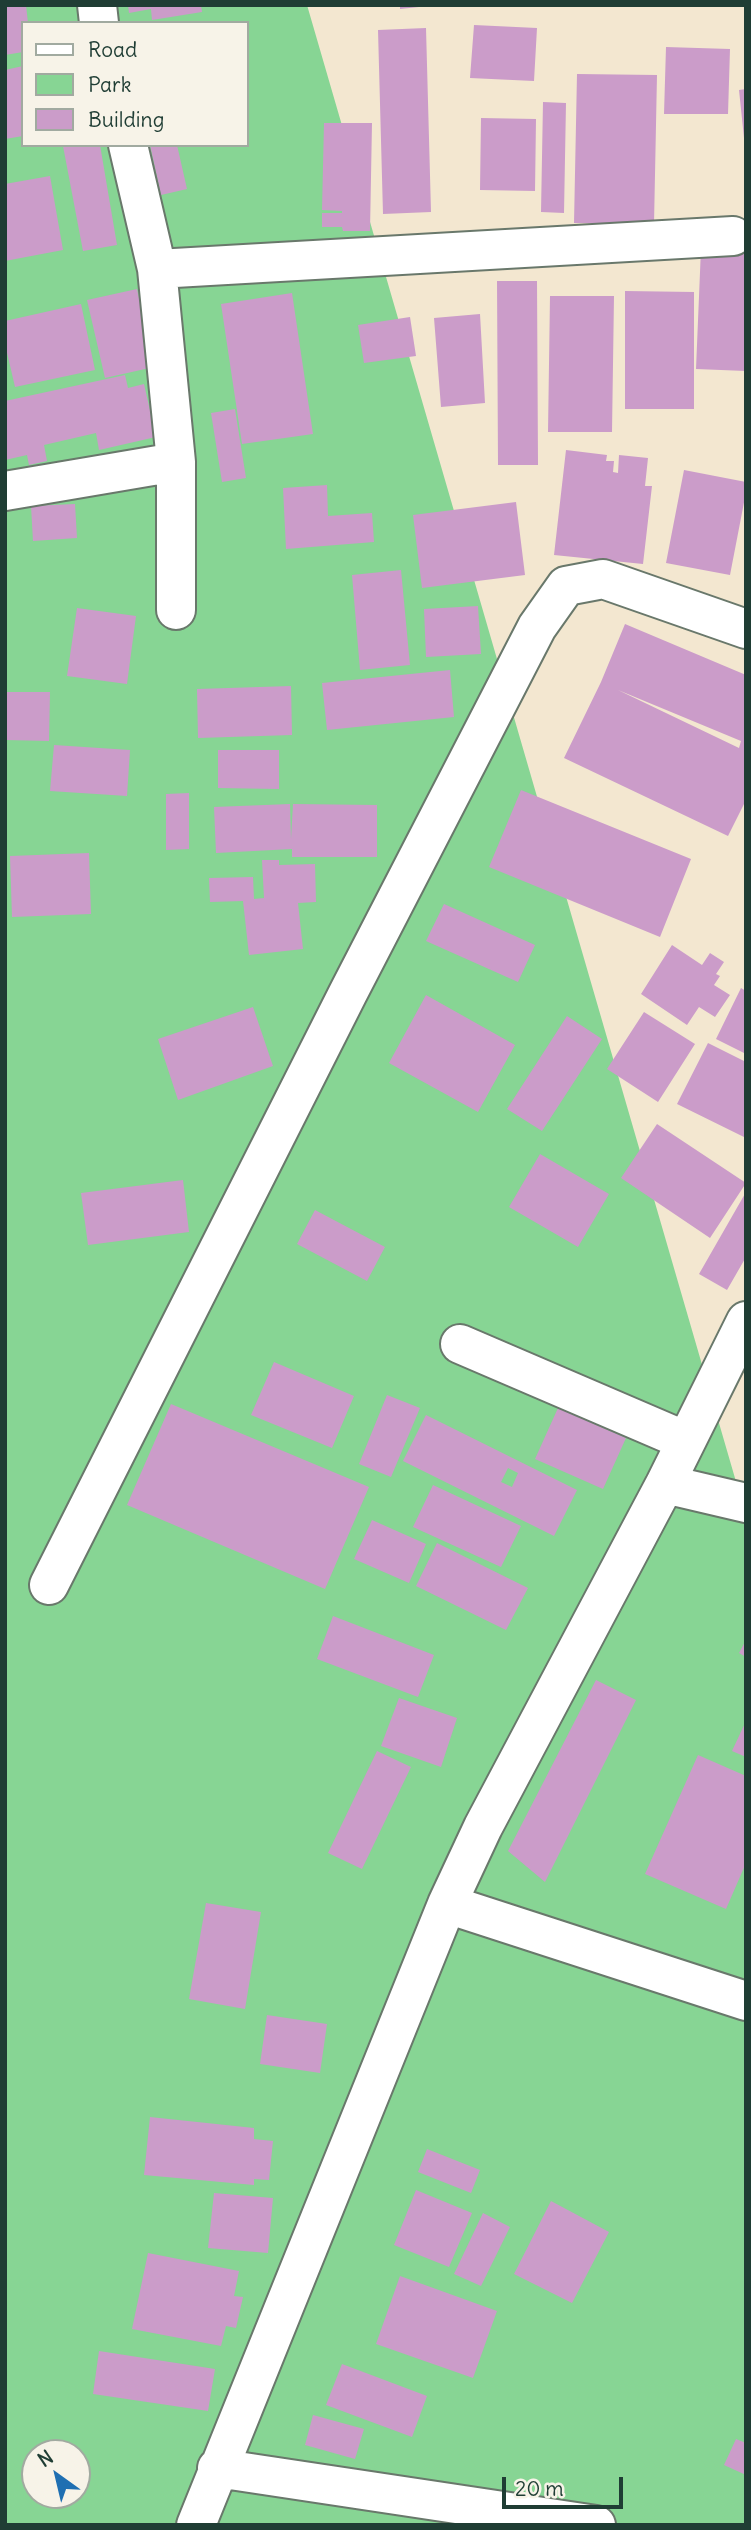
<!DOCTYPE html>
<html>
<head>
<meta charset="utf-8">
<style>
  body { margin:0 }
  #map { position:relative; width:751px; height:2530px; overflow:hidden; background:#f3e7d0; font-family:Delius,sans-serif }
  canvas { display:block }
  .frame { position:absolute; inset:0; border:7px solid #1f3d34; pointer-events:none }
  .legend { position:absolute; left:21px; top:21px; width:228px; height:126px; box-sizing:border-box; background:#f7f3e8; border:2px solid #a1aaa0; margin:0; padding:9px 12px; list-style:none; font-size:21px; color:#1f3d34 }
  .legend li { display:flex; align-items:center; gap:14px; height:35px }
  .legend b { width:35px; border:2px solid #a1aaa0 }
  .north { position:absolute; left:21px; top:2439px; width:70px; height:70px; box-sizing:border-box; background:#f7f3e8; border:2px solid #a1aaa0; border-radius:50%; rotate:326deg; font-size:19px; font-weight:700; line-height:28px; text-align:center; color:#1f3d34 }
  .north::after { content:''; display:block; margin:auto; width:24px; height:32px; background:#1f6fb2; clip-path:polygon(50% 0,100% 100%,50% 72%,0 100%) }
  .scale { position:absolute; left:502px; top:2477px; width:121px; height:32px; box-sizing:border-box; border:4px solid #1f3d34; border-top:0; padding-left:9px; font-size:21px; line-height:24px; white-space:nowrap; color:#1f3d34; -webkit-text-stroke:5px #f7f3e8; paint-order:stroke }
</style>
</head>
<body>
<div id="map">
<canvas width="751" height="2530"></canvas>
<div class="frame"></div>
<ul class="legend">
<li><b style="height:9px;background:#fff"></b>Road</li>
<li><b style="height:19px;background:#87d594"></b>Park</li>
<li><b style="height:19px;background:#cb9cc9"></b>Building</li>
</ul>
<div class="north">N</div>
<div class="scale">20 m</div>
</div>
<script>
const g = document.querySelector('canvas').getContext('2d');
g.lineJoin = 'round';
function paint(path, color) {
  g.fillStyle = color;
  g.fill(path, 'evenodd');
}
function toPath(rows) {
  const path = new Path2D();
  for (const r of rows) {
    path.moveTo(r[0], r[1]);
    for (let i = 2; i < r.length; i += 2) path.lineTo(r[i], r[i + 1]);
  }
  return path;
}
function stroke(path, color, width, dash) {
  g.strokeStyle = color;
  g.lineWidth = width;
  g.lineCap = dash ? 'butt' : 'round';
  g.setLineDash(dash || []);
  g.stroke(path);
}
paint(toPath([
  [5,5,307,5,746,1516,746,2525,5,2525],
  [23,23,247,23,247,145,23,145],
  [35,2453,77,2453,77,2495,35,2495]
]), '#87d594');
paint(toPath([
  [5,5,26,5,28,23,23,23,23,52,5,55],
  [128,5,201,5,202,12,152,20,151,9,129,13],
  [400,5,419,5,419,7,400,9],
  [474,25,537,28,534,81,470,78],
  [426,28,431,212,383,214,378,30],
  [666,47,730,49,728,114,664,114],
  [23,66,23,136,5,139,5,70],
  [577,74,657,75,654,224,574,223],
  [746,89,746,138,744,138,739,90],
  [543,102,566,103,564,213,541,212],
  [481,118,536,119,535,191,480,190],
  [324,123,372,123,370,231,343,231,342,227,322,227,322,213,342,213,342,211,322,210],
  [66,145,100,145,117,245,83,251,63,146],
  [150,145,177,145,187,189,161,195],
  [50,176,63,250,5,261,5,184],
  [701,248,746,250,746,371,696,369],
  [497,281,537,281,538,465,498,465],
  [137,289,154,367,105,378,87,300],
  [625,291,694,292,694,409,625,409],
  [292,293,313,434,242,444,221,304],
  [550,296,614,296,612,432,548,432],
  [81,304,95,370,15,387,5,344,5,321],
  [480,314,485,403,441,407,434,318],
  [410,317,416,356,364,363,358,325],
  [125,375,128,388,144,384,156,437,99,450,96,433,44,445,47,461,29,465,27,455,5,460,5,401],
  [235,409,246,478,222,482,211,413],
  [566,450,607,455,606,461,614,461,613,472,618,473,619,455,648,458,645,486,652,486,643,564,554,555],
  [684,470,746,482,746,492,730,575,666,563],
  [327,485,328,516,372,513,374,542,286,549,283,488],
  [516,502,525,575,422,588,413,515],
  [75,504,77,538,33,541,31,506],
  [401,570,410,665,360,670,352,575],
  [478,606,481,654,426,657,424,609],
  [77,608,136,616,127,684,67,676],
  [625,624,746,675,746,800,728,836,564,758,601,682],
  [618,690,741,741,739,748],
  [450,670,454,717,327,730,322,683],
  [291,686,292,735,198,738,197,689],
  [5,692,50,692,49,741,5,740],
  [54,745,130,750,127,796,50,791],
  [218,750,279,750,279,789,218,788],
  [521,790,691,859,660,937,489,867],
  [189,793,189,849,166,850,166,794],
  [290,804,291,839,293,804,377,805,377,857,292,857,292,849,216,853,214,807],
  [89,853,91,914,12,917,10,856],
  [262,860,279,860,279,865,315,864,316,902,298,903,303,949,249,955,243,901,210,902,209,878,253,877,254,899,264,898],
  [444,904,535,945,518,982,426,941],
  [672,945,702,965,710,953,724,962,716,974,720,976,714,985,730,995,715,1017,699,1007,687,1025,641,994],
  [741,988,746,991,746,1054,716,1039],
  [426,995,515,1045,478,1112,389,1063],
  [253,1007,273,1066,178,1100,158,1039],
  [644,1012,695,1044,658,1102,607,1069],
  [567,1016,602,1039,542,1131,507,1109],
  [708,1043,746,1062,746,1138,677,1104],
  [657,1124,746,1183,710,1238,621,1178],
  [540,1154,609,1194,578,1247,509,1207],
  [183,1180,189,1232,88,1245,81,1193],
  [746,1192,746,1257,727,1290,699,1274],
  [315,1210,385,1247,367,1281,297,1244],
  [274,1362,354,1396,332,1448,251,1415],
  [387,1395,420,1408,391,1477,359,1464],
  [171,1404,369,1487,325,1589,127,1505],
  [558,1408,626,1438,603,1489,535,1459],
  [426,1415,577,1490,554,1536,403,1461],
  [508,1468,518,1473,512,1487,501,1482],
  [433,1485,521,1526,501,1567,413,1527],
  [372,1520,426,1544,409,1583,354,1559],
  [437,1543,528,1588,506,1630,416,1586],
  [333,1616,434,1655,418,1697,317,1659],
  [746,1640,746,1657,739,1653],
  [596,1680,636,1700,545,1882,508,1851],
  [399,1698,457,1718,441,1767,381,1746],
  [746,1721,746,1757,732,1751],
  [377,1751,411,1767,362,1869,328,1853],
  [698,1755,746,1776,746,1863,726,1909,645,1874],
  [206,1903,261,1912,245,2009,189,1999],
  [267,2015,327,2024,320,2073,260,2064],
  [150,2117,254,2128,254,2139,273,2141,269,2180,254,2179,254,2185,144,2175],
  [427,2149,480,2170,471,2193,418,2172],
  [416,2190,472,2213,449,2267,394,2245],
  [214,2193,273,2198,268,2253,208,2248],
  [551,2201,609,2232,572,2303,514,2274],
  [483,2213,510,2227,481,2286,454,2274],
  [148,2253,239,2271,234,2296,243,2297,236,2328,226,2326,221,2346,132,2329],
  [400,2276,497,2311,473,2378,376,2344],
  [99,2351,215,2369,208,2411,93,2394],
  [342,2364,427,2396,412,2437,326,2405],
  [313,2415,364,2429,355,2459,305,2445],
  [736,2439,746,2443,746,2475,724,2465]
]), '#cb9cc9');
const minor = toPath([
  [97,5,99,23],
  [128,145,157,269,176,462,176,610],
  [157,269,733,236],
  [5,491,176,462],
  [460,1344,686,1441],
  [665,1484,746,1503],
  [49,1585,348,993,537,627,566,586,603,579,746,629],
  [447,1904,746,2001],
  [217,2468,596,2525],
  [196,2525,447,1904,483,1827,665,1484,746,1321]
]);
stroke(minor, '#69786b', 42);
stroke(minor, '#fff', 38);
</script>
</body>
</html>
